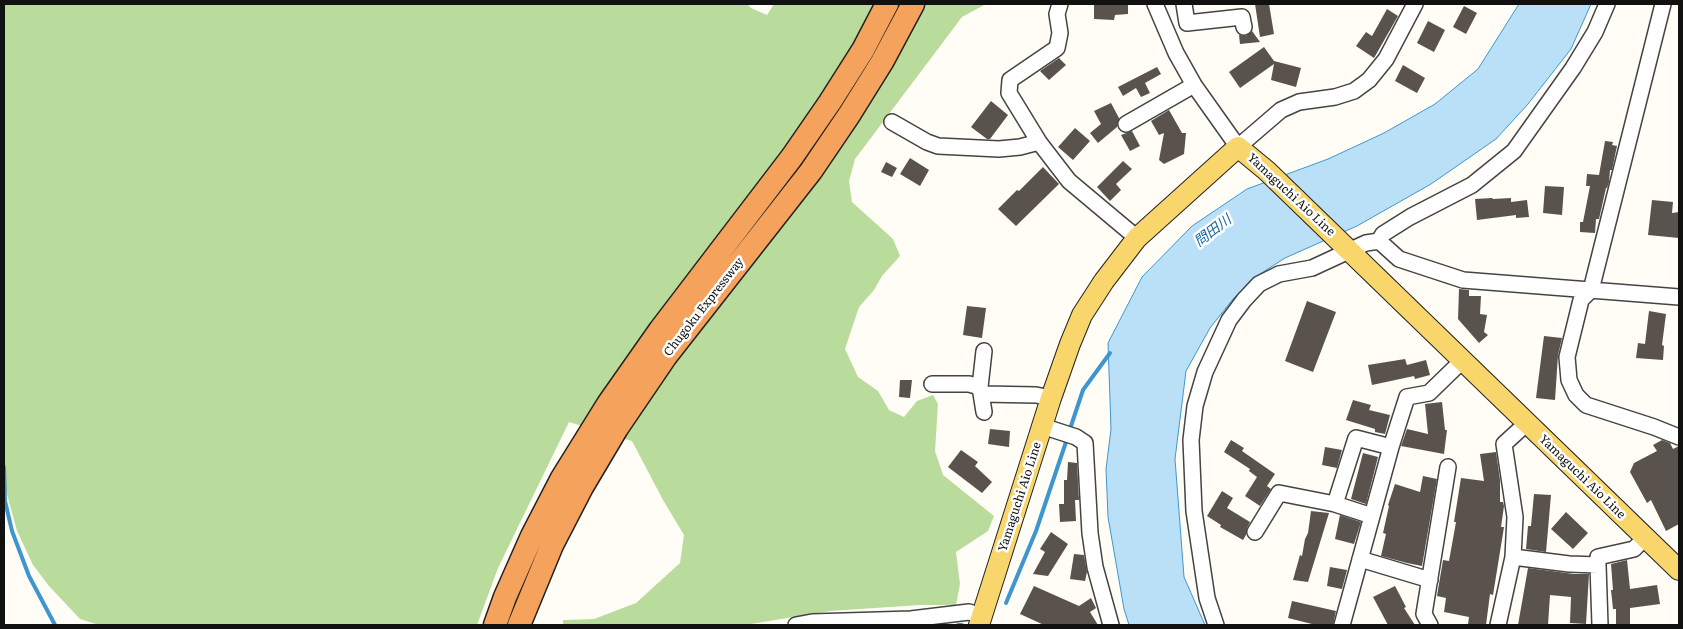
<!DOCTYPE html>
<html>
<head>
<meta charset="utf-8">
<style>
  body { margin:0 }
  #map { position:relative; width:1683px; height:629px; overflow:hidden; background:#fffdf5; font-family:Literata,serif }
  canvas { display:block }
  .frame { position:absolute; inset:0; border:5px solid #111; pointer-events:none }
</style>
</head>
<body>
<div id="map">
<canvas width="1683" height="629"></canvas>
<div class="frame"></div>
</div>
<script>
const g = document.querySelector('canvas').getContext('2d');
g.lineJoin = 'round';
function paint(path, color) {
  g.fillStyle = color;
  g.fill(path, 'evenodd');
}
function toPath(rows) {
  const path = new Path2D();
  for (const r of rows) {
    path.moveTo(r[0], r[1]);
    for (let i = 2; i < r.length; i += 2) path.lineTo(r[i], r[i + 1]);
  }
  return path;
}
function stroke(path, color, width, dash) {
  g.strokeStyle = color;
  g.lineWidth = width;
  g.lineCap = dash ? 'butt' : 'round';
  g.setLineDash(dash || []);
  g.stroke(path);
}
function drawText(font, color, halo, rows, align = 'center') {
  g.font = font + ' Literata,"Noto Sans JP",serif';
  g.lineWidth = 5;
  g.setLineDash([]);
  g.textBaseline = 'middle';
  g.strokeStyle = halo;
  g.fillStyle = color;
  for (const [text, x, y, turn = 0] of rows) {
    g.save();
    g.translate(x, y);
    g.rotate((+turn || 0) * Math.PI / 180);
    g.textAlign = isNaN(turn) ? turn : align;
    if (halo) g.strokeText(text, 0, 0);
    g.fillText(text, 0, 0);
    g.restore();
  }
}
paint(toPath([
  [4,4,747,4,751,8,767,15,774,4,986,4,962,17,855,159,849,181,852,202,893,239,900,256,882,276,874,290,859,307,845,349,858,377,878,391,889,410,904,417,917,401,933,395,938,404,935,451,943,475,994,516,988,531,956,552,960,584,956,605,920,605,830,611,745,625,563,625,563,620,594,619,636,603,680,563,684,535,663,500,632,441,569,422,498,568,477,625,99,625,80,619,49,586,33,565,17,531,4,483]
]), '#b9dc9c');
const water = toPath([
  [1519,4,1591,4,1571,49,1528,104,1496,139,1431,184,1357,226,1285,258,1257,276,1233,299,1210,328,1186,371,1175,459,1184,577,1205,625,1129,625,1124,609,1108,517,1106,469,1111,429,1108,343,1142,277,1192,226,1247,189,1328,159,1384,133,1435,104,1478,69,1519,4]
]);
paint(water, '#b9e0f7');
stroke(water, '#3f96cf', 1);
stroke(toPath([
  [1069,432,1083,390,1110,353],
  [4,467,5,501,12,531,29,576,55,625],
  [1006,603,1036,531,1067,439],
  [958,625,962,625]
]), '#3f96cf', 4);
paint(toPath([
  [1094,4,1128,4,1128,14,1115,15,1114,20,1094,19],
  [1255,4,1269,4,1274,34,1260,37],
  [1464,6,1477,13,1466,34,1453,27],
  [1387,9,1398,16,1374,58,1356,46,1366,32,1372,36],
  [1428,21,1445,30,1434,52,1417,43],
  [1252,31,1260,42,1240,44,1239,35,1246,36],
  [1264,47,1274,61,1301,68,1296,87,1271,80,1274,64,1240,88,1229,72],
  [1059,58,1066,65,1049,80,1040,71],
  [1403,65,1425,78,1417,93,1395,81],
  [1157,67,1161,74,1145,83,1150,93,1141,97,1136,88,1123,96,1118,87],
  [991,101,1008,115,990,139,987,139,971,127],
  [1111,103,1119,118,1117,127,1098,143,1090,133,1101,124,1094,111],
  [1169,110,1182,133,1186,133,1184,154,1164,164,1159,160,1164,133,1159,135,1151,121],
  [1075,128,1090,141,1073,160,1058,147],
  [1132,131,1140,146,1130,151,1121,135],
  [1605,141,1613,142,1612,145,1617,146,1612,170,1610,170,1609,182,1607,188,1606,188,1599,219,1596,219,1595,233,1580,232,1580,222,1583,222,1590,186,1586,186,1587,174,1599,175],
  [910,158,929,170,920,186,900,174],
  [1123,161,1132,169,1116,184,1121,190,1110,201,1097,187],
  [886,162,897,168,892,177,881,172],
  [1043,167,1059,184,1016,226,998,209,1017,190,1019,191],
  [1545,186,1564,187,1562,215,1543,213],
  [1492,198,1493,199,1511,198,1511,202,1527,200,1529,217,1516,218,1516,215,1477,220,1475,199],
  [1652,200,1673,202,1672,213,1679,212,1679,238,1648,235],
  [1459,289,1469,290,1469,296,1481,296,1480,314,1487,315,1484,332,1488,335,1479,343,1458,319],
  [1307,301,1336,312,1313,372,1285,361],
  [967,306,986,308,982,338,963,335],
  [1649,311,1666,314,1662,345,1664,346,1663,360,1636,358,1638,343,1645,344],
  [1544,336,1562,338,1558,355,1555,400,1536,398],
  [1405,359,1407,365,1426,360,1430,375,1415,379,1414,376,1372,385,1368,365],
  [900,380,912,380,910,398,899,397],
  [1353,400,1371,405,1369,410,1390,415,1385,434,1375,432,1375,429,1346,420],
  [1442,402,1445,430,1447,430,1444,454,1401,446,1407,429,1428,434,1425,404],
  [990,429,1010,431,1009,447,988,444],
  [1231,440,1244,448,1242,451,1275,474,1267,486,1271,489,1260,506,1245,496,1257,477,1249,471,1250,469,1224,452],
  [1662,440,1670,443,1673,449,1679,446,1679,524,1666,531,1651,500,1647,503,1630,472,1634,463,1657,451,1653,445],
  [1325,447,1342,450,1337,468,1322,465],
  [961,450,978,462,975,466,992,482,982,493,948,467],
  [1496,452,1500,480,1500,502,1503,502,1504,506,1501,527,1504,527,1493,595,1490,594,1486,625,1478,625,1468,624,1469,617,1444,612,1446,598,1437,596,1443,560,1449,561,1456,522,1454,522,1461,478,1484,481,1480,454],
  [1363,453,1378,457,1366,504,1351,499],
  [1068,462,1077,463,1079,500,1075,500,1076,521,1060,522,1059,504,1064,504,1064,480,1067,480],
  [1423,476,1437,479,1422,566,1407,563,1381,556,1386,534,1383,533,1389,506,1388,505,1395,484,1420,492],
  [1222,491,1233,498,1227,508,1250,522,1247,528,1246,535,1243,540,1220,527,1221,525,1207,516],
  [1534,494,1551,495,1546,552,1526,549,1528,526,1531,526],
  [1311,511,1329,513,1308,582,1293,580,1300,555,1302,556,1305,539,1308,533],
  [1566,512,1588,533,1573,549,1551,529],
  [1340,515,1361,522,1354,544,1335,539],
  [1051,532,1068,544,1048,576,1033,574,1045,552,1040,549],
  [1074,554,1084,555,1087,572,1085,581,1070,579],
  [1627,560,1630,589,1657,585,1660,604,1630,608,1630,625,1616,625,1616,609,1613,609,1611,590,1613,590,1611,564],
  [1330,567,1347,570,1342,589,1327,586],
  [1528,568,1574,574,1589,574,1586,624,1570,623,1571,597,1550,595,1548,625,1518,625],
  [1034,586,1079,606,1091,598,1096,608,1090,612,1098,625,1044,625,1020,614],
  [1395,586,1406,607,1404,608,1415,625,1388,625,1373,597],
  [1292,601,1336,611,1333,625,1316,625,1288,618]
]), '#5a524d');
const minor = toPath([
  [1155,4,1176,53,1194,85,1238,147,1281,110,1299,102,1335,97,1354,91,1369,80,1386,59,1415,4],
  [1184,4,1187,23,1242,17,1244,27],
  [1663,4,1591,290,1581,300,1567,357,1569,380,1576,395,1586,405,1654,427,1679,437],
  [892,122,927,142,938,146,999,149,1020,147,1039,142,1009,93,1010,80,1057,48,1060,33,1057,14,1060,4],
  [1126,124,1194,85],
  [1039,142,1069,181,1137,238],
  [1379,241,1383,234,1410,217,1472,185,1514,151,1573,68,1595,32,1607,4],
  [984,351,980,387,984,412],
  [932,384,969,384,980,387],
  [982,394,1036,395,1051,398],
  [1042,426,1076,437,1085,443,1090,533,1095,567,1111,625],
  [1335,504,1356,438,1391,447],
  [1255,532,1279,493,1335,504,1372,516],
  [1513,557,1569,564,1598,565,1598,557,1634,549,1645,538],
  [1360,559,1430,580],
  [1598,565,1600,625],
  [796,625,812,622,911,619,969,612,982,616],
  [1216,625,1207,598,1194,511,1191,440,1195,406,1205,372,1229,320,1244,300,1259,284,1279,274,1312,268,1366,243,1379,241,1399,259,1463,280,1679,297],
  [1342,625,1391,447,1407,397,1429,393,1463,360],
  [1430,625,1424,614,1448,467],
  [1498,625,1513,557,1515,517,1504,444,1527,423]
]);
const major = toPath([
  [979,625,1051,398,1070,344,1082,315,1104,281,1137,238,1238,147,1267,171,1679,570]
]);
const highway = toPath([
  [495,625,505,597,532,536,562,478,608,404,660,330,792,157,830,102,863,50,887,4],
  [519,625,552,545,582,487,617,428,666,356,811,171,849,115,882,62,913,4]
]);
stroke(minor, '#444', 18);
stroke(major, '#222', 22);
stroke(highway, '#222', 25);
stroke(minor, '#fff', 15);
stroke(major, '#f9d66b', 20);
stroke(highway, '#f5a25d', 22);
drawText('12px', '#111', '#fff', [
  ["Yamaguchi Aio Line",1291,195,43],
  ["Chugoku Expressway",704,307,-52],
  ["Yamaguchi Aio Line",1582,477,44],
  ["Yamaguchi Aio Line",1020,497,-72]
]);
drawText('italic 14px', '#1768a6', '#fff', [
  ["問田川",1213,231,-37]
]);
</script>
</body>
</html>
